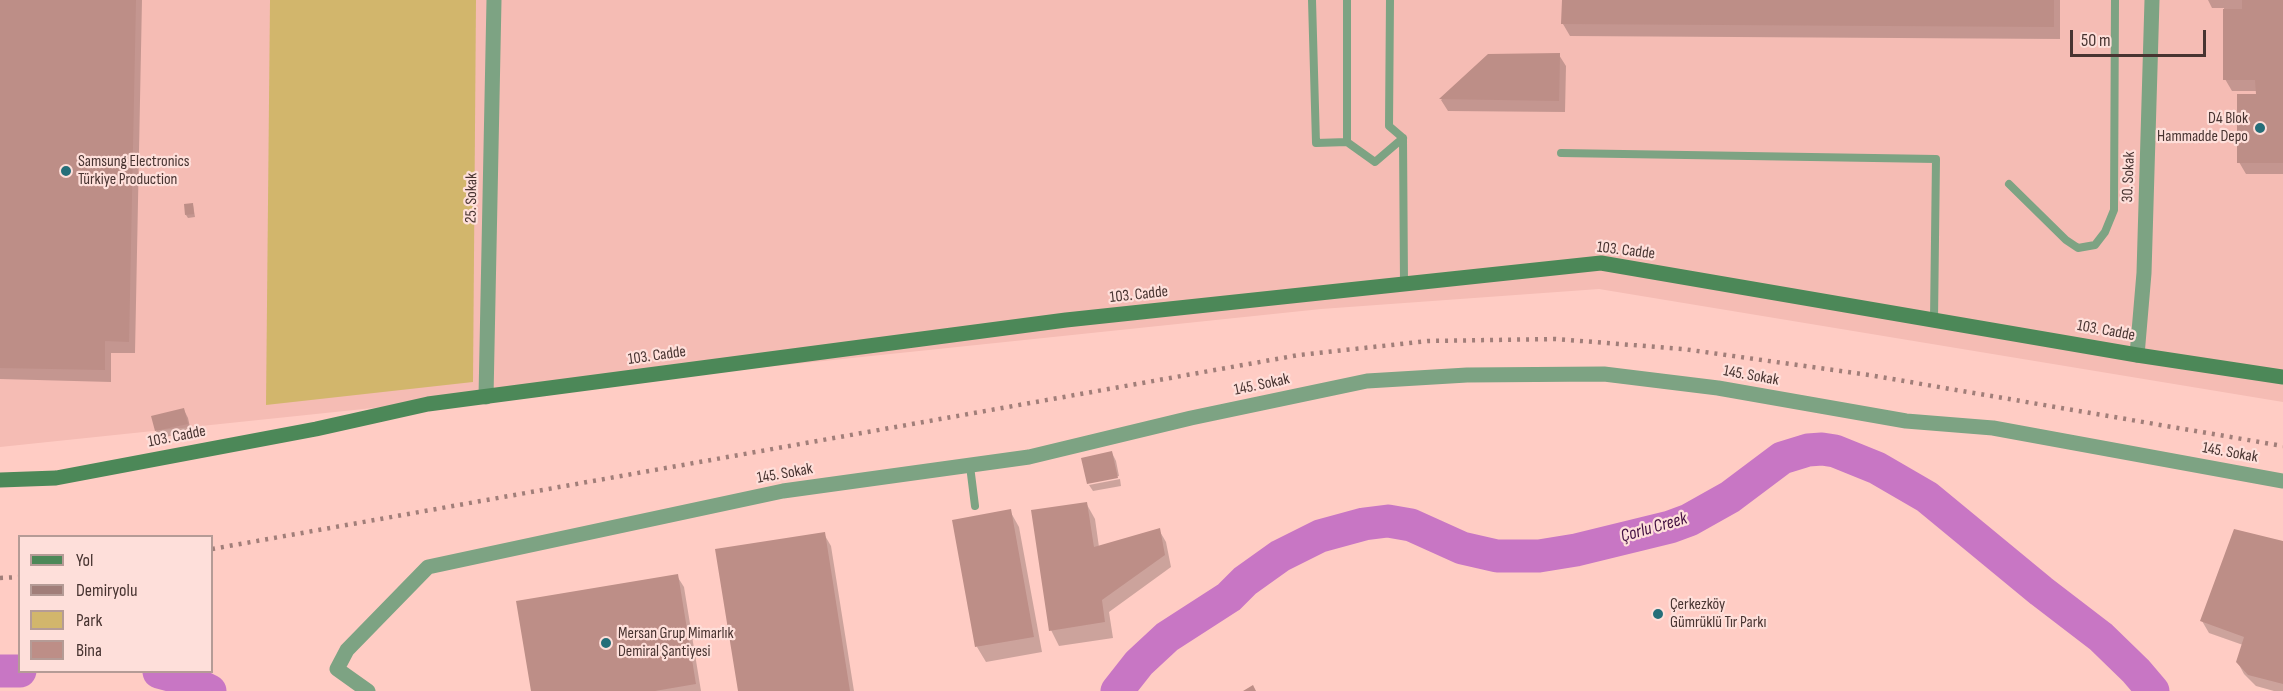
<!DOCTYPE html>
<html>
<head>
<meta charset="utf-8">
<style>
  body { margin:0 }
  #map { position:relative; width:2283px; height:691px; overflow:hidden; background:#ffccc4; font-family:"Sofia Sans Condensed",sans-serif }
  canvas { display:block }
  .legend { position:absolute; left:18px; top:535px; width:195px; height:138px; box-sizing:border-box; background:#fedfda; border:2px solid #b59b96; margin:0; padding:8px 10px; list-style:none; font-size:18px; color:#483431 }
  .legend li { display:flex; align-items:center; gap:12px; height:30px }
  .legend b { width:30px; border:2px solid #b59b96 }
  .scale { position:absolute; left:2070px; top:30px; width:136px; height:27px; box-sizing:border-box; border:3px solid #483431; border-top:0; padding-left:8px; font-size:18px; line-height:21px; white-space:nowrap; color:#483431; -webkit-text-stroke:4px #fedfda; paint-order:stroke }
</style>
</head>
<body>
<div id="map">
<canvas width="2283" height="691"></canvas>
<ul class="legend">
<li><b style="height:8px;background:#4c8858"></b>Yol</li>
<li><b style="height:8px;background:#a17e79"></b>Demiryolu</li>
<li><b style="height:16px;background:#d2b66c"></b>Park</li>
<li><b style="height:16px;background:#bd8e87"></b>Bina</li>
</ul>
<div class="scale">50 m</div>
</div>
<script>
const g = document.querySelector('canvas').getContext('2d');
g.lineJoin = 'round';
function paint(path, color) {
  g.fillStyle = color;
  g.fill(path, 'evenodd');
}
function toPath(rows) {
  const path = new Path2D();
  for (const r of rows) {
    path.moveTo(r[0], r[1]);
    for (let i = 2; i < r.length; i += 2) path.lineTo(r[i], r[i + 1]);
  }
  return path;
}
function stroke(path, color, width, dash) {
  g.strokeStyle = color;
  g.lineWidth = width;
  g.lineCap = dash ? 'butt' : 'round';
  g.setLineDash(dash || []);
  g.stroke(path);
}
function drawText(font, color, halo, rows, align = 'center') {
  g.font = font + ' "Sofia Sans Condensed",sans-serif';
  g.lineWidth = 4.5;
  g.setLineDash([]);
  g.textBaseline = 'middle';
  g.strokeStyle = halo;
  g.fillStyle = color;
  for (const [text, x, y, turn = 0] of rows) {
    g.save();
    g.translate(x, y);
    g.rotate((+turn || 0) * Math.PI / 180);
    g.textAlign = isNaN(turn) ? turn : align;
    if (halo) g.strokeText(text, 0, 0);
    g.fillText(text, 0, 0);
    g.restore();
  }
}
paint(toPath([
  [0,0,2283,0,2283,402,1599,289,1321,309,0,447]
]), '#f5bcb4');
paint(toPath([
  [270,0,476,0,473,382,266,405]
]), '#d2b66c');
paint(toPath([
  [0,0,142,0,135,353,111,353,111,382,0,379],
  [1563,0,2060,0,2060,39,1570,36,1563,24],
  [2208,0,2283,0,2283,174,2246,174,2239,162,2257,91,2232,91,2225,79,2224,8,2212,8],
  [1488,55,1559,55,1566,66,1565,112,1448,111,1441,100],
  [193,205,195,217,188,218,186,215],
  [184,410,188,418,191,432,160,438,156,431],
  [1112,453,1116,461,1119,476,1089,482,1089,484,1083,459],
  [1120,479,1121,486,1093,491,1089,485],
  [1086,503,1095,519,1099,547,1159,530,1166,542,1171,567,1109,612,1113,638,1059,646,1051,630],
  [1010,511,1019,527,1042,652,986,662,977,647],
  [824,534,831,546,854,691,739,691],
  [2283,543,2283,691,2274,691,2256,686,2244,674,2237,661,2243,645,2209,633,2202,621],
  [677,576,684,587,701,691,532,691]
]), '#0003');
stroke(toPath([
  [0,671,20,671],
  [159,672,188,680,210,691],
  [1117,691,1139,663,1167,637,1229,597,1245,581,1280,556,1320,536,1364,524,1388,521,1411,525,1462,548,1497,556,1539,556,1576,550,1670,527,1689,520,1730,497,1782,458,1808,450,1822,449,1835,451,1877,468,1927,497,2041,591,2101,637,2136,671,2153,691]
]), '#c876c4', 33);
paint(toPath([
  [0,0,136,0,129,342,105,341,105,370,0,368],
  [1562,0,2054,0,2054,27,1561,24],
  [2242,0,2283,0,2283,163,2237,163,2237,94,2256,94,2255,80,2223,80,2223,9,2242,9],
  [1560,53,1559,101,1439,99,1488,54],
  [193,203,194,214,185,215,184,204],
  [184,408,188,424,155,431,151,416],
  [1112,451,1118,478,1087,484,1081,458],
  [1087,502,1094,547,1160,528,1165,555,1102,600,1105,622,1049,631,1031,510],
  [1011,509,1034,637,975,647,952,520],
  [2234,529,2283,541,2283,684,2248,675,2236,662,2244,637,2200,621],
  [825,532,850,691,738,691,715,549],
  [678,574,696,684,655,691,531,691,516,601],
  [1253,685,1256,691,1243,691]
]), '#bd8e87');
stroke(toPath([
  [1312,0,1316,143,1347,142,1375,162,1403,138,1389,126,1390,0],
  [1403,138,1404,284],
  [1347,142,1347,0],
  [1561,153,1936,159,1934,320],
  [2009,184,2066,240,2078,248,2095,245,2105,232,2114,210,2115,0],
  [970,466,975,506]
]), '#7da383', 8);
stroke(toPath([
  [2137,355,2144,273,2152,0],
  [486,397,494,0],
  [368,691,337,669,347,650,428,567,783,491,1029,457,1191,418,1367,381,1467,375,1604,374,1718,388,1906,421,1993,428,2283,481]
]), '#7da383', 15);
stroke(toPath([
  [0,480,56,478,316,429,428,404,1066,320,1601,263,2137,355,2283,377]
]), '#4c8858', 15);
stroke(toPath([
  [212,549,1299,355,1428,341,1556,339,1683,349,1869,375,2283,446],
  [0,578,20,577]
]), '#a17e79', 4.5, [3, 6]);
for (const [x, y, r, color] of [
  [2260,128,6,"#256e79"],
  [66,171,6,"#256e79"],
  [1658,614,6,"#256e79"],
  [606,643,6,"#256e79"]
]) {
  const dot = new Path2D();
  dot.arc(x, y, r, 0, 2 * Math.PI);
  g.fillStyle = color;
  g.fill(dot);
  stroke(dot, '#fedfda', 2);
}
drawText('16px', '#483431', '#fedfda', [
  ["D4 Blok",2248,119,"right"],
  ["Hammadde Depo",2248,137,"right"],
  ["Samsung Electronics",78,162],
  ["Türkiye Production",78,180],
  ["Çerkezköy",1670,605],
  ["Gümrüklü Tır Parkı",1670,623],
  ["Mersan Grup Mimarlık",618,634],
  ["Demiral Şantiyesi",618,652]
], 'left');
drawText('16px', '#483431', '#fedfda', [
  ["30. Sokak",2129,177,-88],
  ["25. Sokak",472,198,-89],
  ["103. Cadde",1626,251,7],
  ["103. Cadde",1139,295,-6],
  ["103. Cadde",2106,331,10],
  ["103. Cadde",657,356,-8],
  ["145. Sokak",1751,376,10],
  ["145. Sokak",1262,385,-12],
  ["103. Cadde",177,437,-11],
  ["145. Sokak",2230,453,10],
  ["145. Sokak",785,474,-10]
]);
drawText('italic 18px', '#431042', '#fedfda', [
  ["Çorlu Creek",1654,528,-16]
]);
</script>
</body>
</html>
